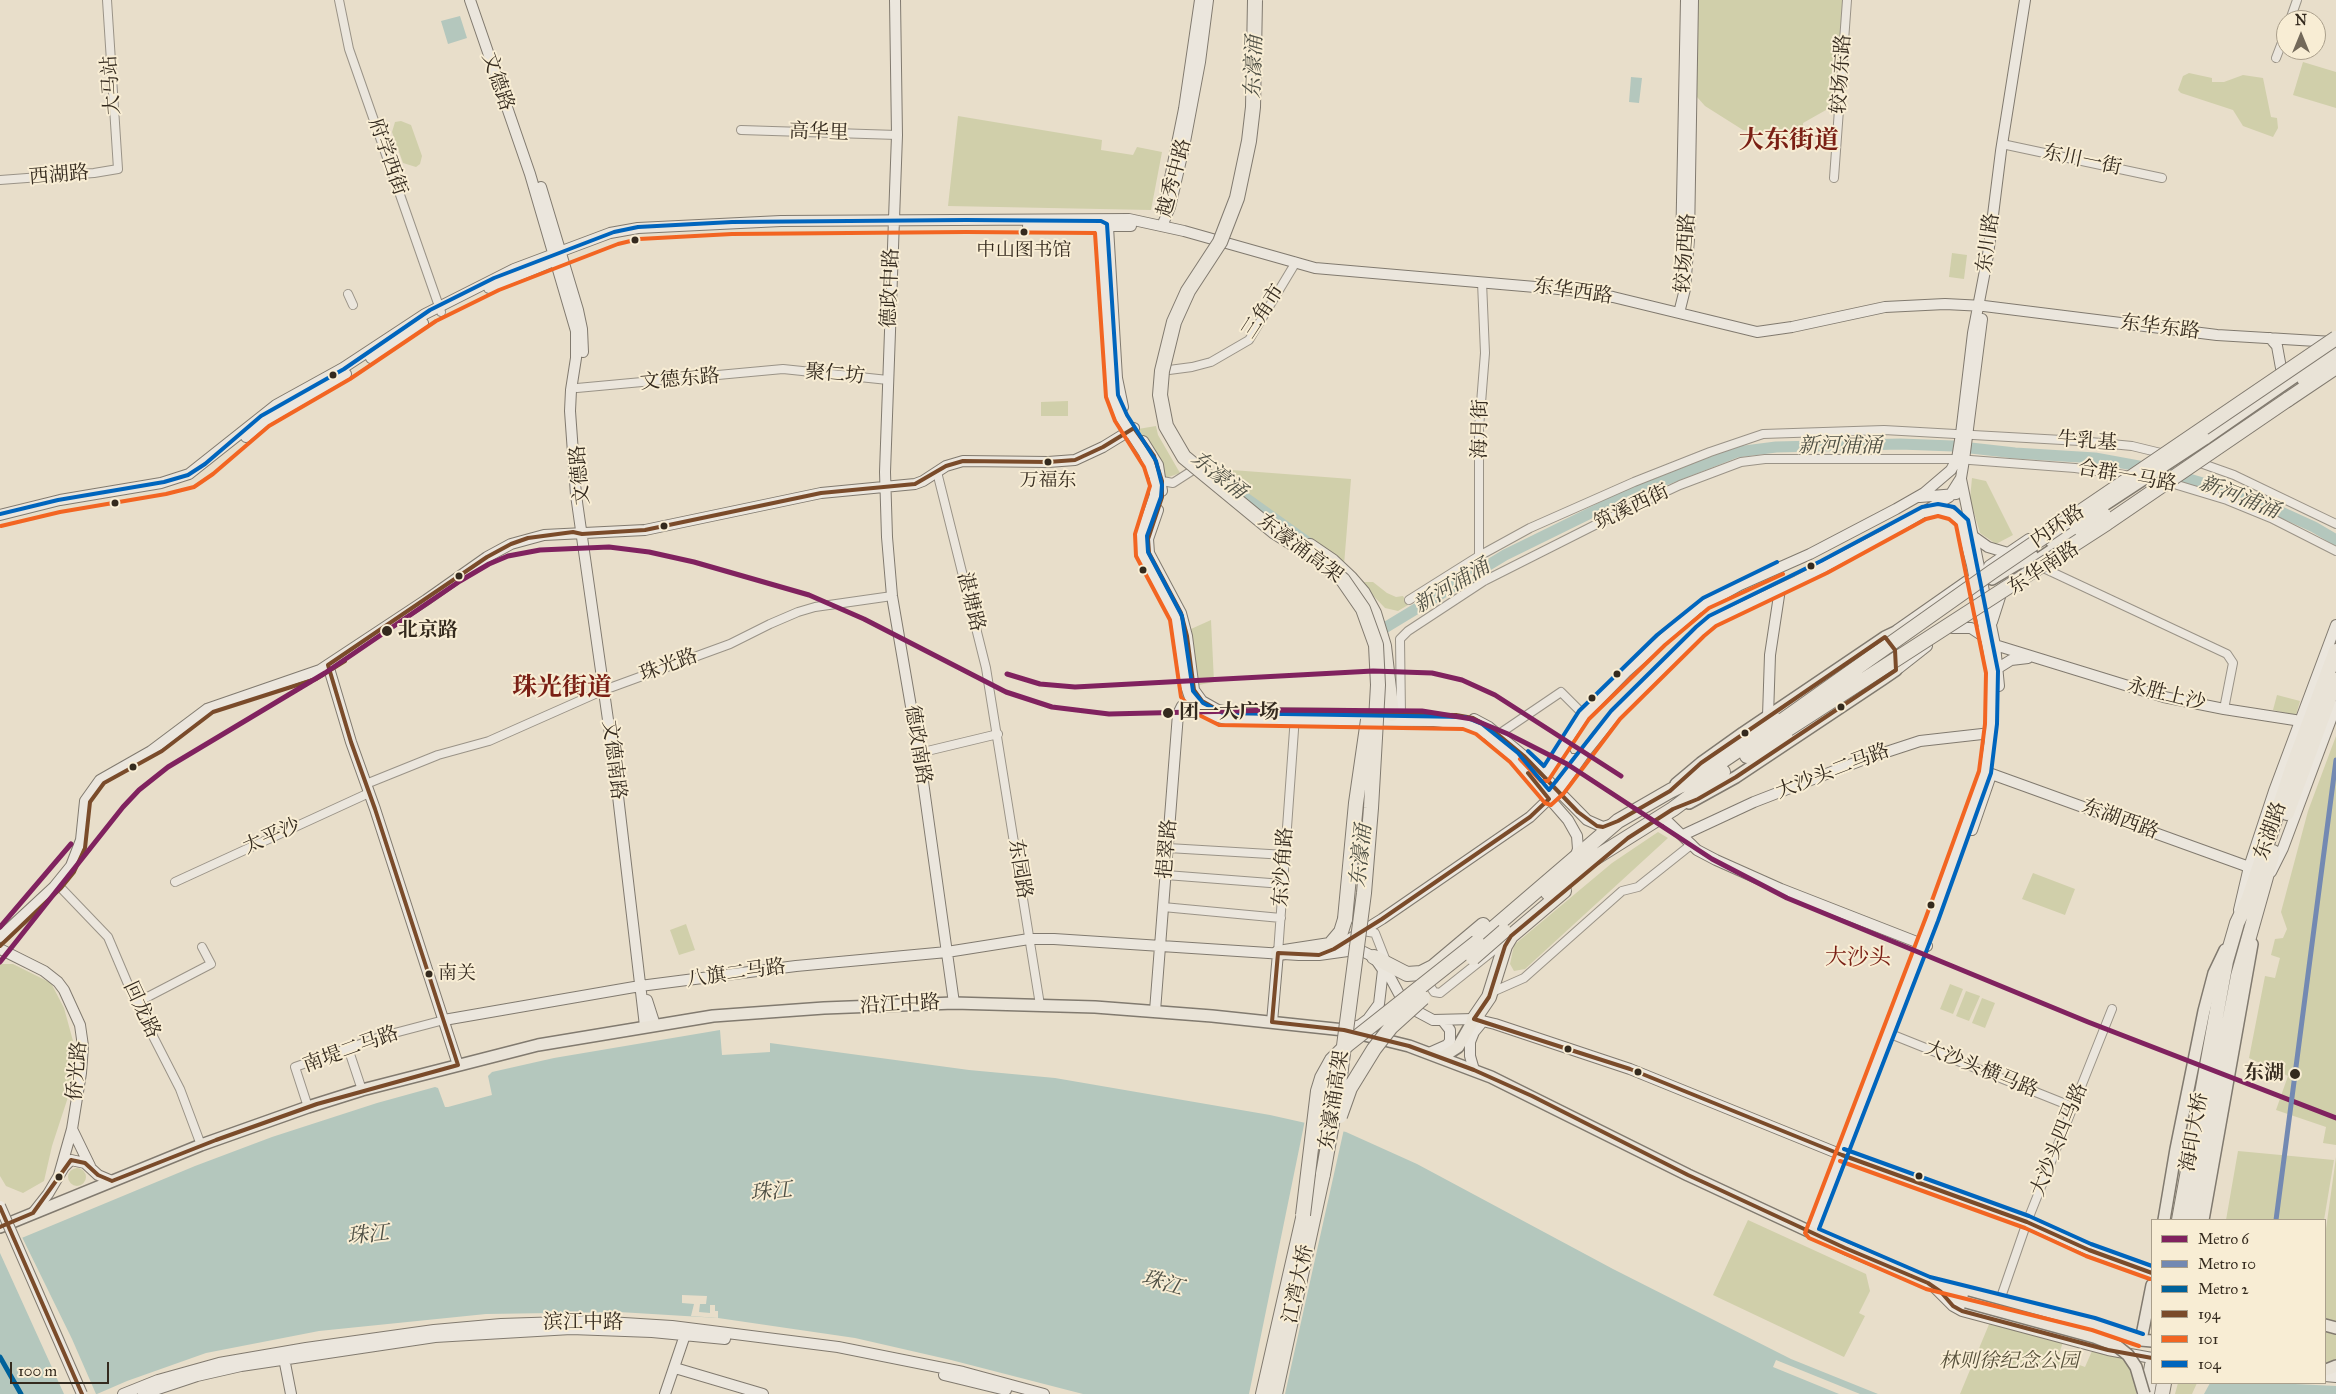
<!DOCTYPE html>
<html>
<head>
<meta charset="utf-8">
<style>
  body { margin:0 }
  #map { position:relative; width:2336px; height:1394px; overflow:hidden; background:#e8deca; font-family:"IM FELL Great Primer",serif }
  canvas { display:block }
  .legend { position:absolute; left:2151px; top:1219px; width:175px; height:165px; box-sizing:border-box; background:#f8edd4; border:1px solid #aa9f8b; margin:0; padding:6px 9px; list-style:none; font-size:15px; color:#342a1e }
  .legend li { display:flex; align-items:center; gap:10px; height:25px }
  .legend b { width:25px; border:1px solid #aa9f8b }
  .north { position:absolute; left:2276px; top:10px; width:50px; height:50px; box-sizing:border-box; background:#f8edd4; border:1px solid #aa9f8b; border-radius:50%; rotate:0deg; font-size:14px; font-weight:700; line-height:20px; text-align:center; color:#342a1e }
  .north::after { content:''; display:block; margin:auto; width:18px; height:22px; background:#73695a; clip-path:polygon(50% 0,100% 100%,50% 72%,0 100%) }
  .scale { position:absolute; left:10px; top:1362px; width:99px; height:22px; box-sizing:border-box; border:2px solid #342a1e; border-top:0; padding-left:6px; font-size:15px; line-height:18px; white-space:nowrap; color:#342a1e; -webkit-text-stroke:4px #f8edd4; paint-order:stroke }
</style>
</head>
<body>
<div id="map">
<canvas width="2336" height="1394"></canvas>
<ul class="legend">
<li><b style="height:6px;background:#80225f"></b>Metro 6</li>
<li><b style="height:6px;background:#7389b2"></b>Metro 10</li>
<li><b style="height:6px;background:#00629b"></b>Metro 2</li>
<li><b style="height:6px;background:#7a4b2a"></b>194</li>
<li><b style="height:6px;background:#f26522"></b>101</li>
<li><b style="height:6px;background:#0065bd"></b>104</li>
</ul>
<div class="north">N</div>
<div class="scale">100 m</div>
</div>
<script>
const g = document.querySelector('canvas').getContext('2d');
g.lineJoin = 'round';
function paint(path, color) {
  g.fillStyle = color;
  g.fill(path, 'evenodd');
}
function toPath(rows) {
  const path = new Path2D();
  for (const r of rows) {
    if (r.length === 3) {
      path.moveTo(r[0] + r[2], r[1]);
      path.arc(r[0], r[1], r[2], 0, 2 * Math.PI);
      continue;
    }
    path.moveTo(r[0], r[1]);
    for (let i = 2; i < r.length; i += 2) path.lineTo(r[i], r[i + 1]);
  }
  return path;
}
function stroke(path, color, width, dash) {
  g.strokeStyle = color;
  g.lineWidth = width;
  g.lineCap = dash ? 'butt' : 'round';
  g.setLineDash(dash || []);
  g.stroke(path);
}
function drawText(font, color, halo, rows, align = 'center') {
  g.font = font + ' "IM FELL Great Primer","Noto Serif SC",serif';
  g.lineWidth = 4;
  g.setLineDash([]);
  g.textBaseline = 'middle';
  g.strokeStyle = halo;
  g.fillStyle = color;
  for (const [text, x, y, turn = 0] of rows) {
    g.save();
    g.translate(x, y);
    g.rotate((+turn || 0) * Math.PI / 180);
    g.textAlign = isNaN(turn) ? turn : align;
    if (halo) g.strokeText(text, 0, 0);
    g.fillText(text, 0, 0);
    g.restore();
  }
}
paint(toPath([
  [1698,0,1844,0,1837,78,1832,98,1826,110,1803,123,1804,139,1743,130,1705,106,1697,97,1694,88],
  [2303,62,2336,72,2336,108,2293,95],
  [2189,73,2212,78,2212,82,2224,82,2243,75,2263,78,2271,117,2277,118,2278,128,2273,137,2243,126,2233,110,2181,93,2178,90,2183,76],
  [958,116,1102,140,1101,150,1133,155,1137,147,1162,152,1151,210,948,206],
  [401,121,411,125,422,156,420,164,416,167,403,163,392,132,395,122],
  [1952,253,1967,255,1964,279,1949,277],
  [1068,401,1068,416,1041,416,1041,402],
  [1156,426,1158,435,1180,473,1166,478,1161,462,1138,429],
  [1232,470,1351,479,1344,565,1313,540,1232,483],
  [1972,478,1986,481,2013,535,1996,544,1980,533,1970,499],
  [1360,582,1373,582,1387,593,1396,597,1403,596,1408,605,1398,611,1385,608],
  [1211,620,1214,682,1199,685,1191,629],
  [2277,695,2300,701,2296,715,2273,710],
  [2336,736,2336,1145,2323,1143,2326,1127,2276,1110,2288,1076,2249,1058,2265,976,2275,978,2280,958,2271,955,2275,939,2283,938,2287,929,2281,912,2308,811],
  [1658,832,1668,838,1525,969,1514,971,1510,964,1514,945,1612,863],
  [2033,873,2075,889,2065,915,2022,899],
  [686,924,695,950,679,955,670,930],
  [0,964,13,964,51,983,64,1008,73,1041,74,1064,70,1091,52,1146,44,1181,23,1193,6,1186,0,1176],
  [1950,984,1963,989,1953,1014,1940,1009],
  [1966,991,1980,996,1969,1021,1956,1016],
  [1982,998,1995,1003,1985,1028,1972,1023],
  [2238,1151,2334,1160,2324,1220,2226,1220],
  [2336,1157,2336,1323,2325,1321,2325,1236],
  [77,1177,9],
  [1748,1220,1866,1274,1870,1291,1859,1313,1865,1316,1844,1357,1713,1295],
  [1990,1322,2063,1342,2058,1357,2085,1367,2092,1351,2125,1358,2137,1382,2136,1394,1960,1394],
  [2325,1332,2336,1335,2336,1361,2325,1364],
  [2178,1383,2197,1383,2192,1394,2175,1394]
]), '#d0cfaa');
paint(toPath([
  [460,16,467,38,448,44,441,21],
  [1631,77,1642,78,1639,103,1629,102],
  [720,1030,722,1055,770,1052,770,1043,969,1070,1055,1078,1270,1115,1346,1132,1417,1164,1613,1269,1791,1359,1878,1394,1083,1394,951,1360,855,1338,718,1318,619,1312,486,1314,319,1331,206,1353,127,1381,97,1394,0,1394,0,1247,195,1166,272,1137,377,1103,435,1087,438,1088,445,1107,448,1107,492,1095,488,1076,492,1072,554,1058],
  [2210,1383,2275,1383,2336,1386,2336,1394,2204,1394]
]), '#b4c7bd');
paint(toPath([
  [1305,1120,1344,1129,1285,1394,1249,1394],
  [21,1235,72,1339,96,1394,64,1394,0,1253,0,1244],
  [682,1295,707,1296,706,1304,700,1304,699,1312,710,1313,710,1305,715,1305,715,1311,718,1311,718,1318,691,1316,694,1304,682,1303],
  [1776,1360,1860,1394,1839,1394,1773,1367]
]), '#e8deca');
stroke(toPath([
  [1226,484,1317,549],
  [1373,635,1505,555,1627,495,1737,452,1776,447,1900,444,1953,446,2015,453,2095,458,2155,469,2223,489,2268,506,2314,527,2336,540]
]), '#b4c7bd', 11);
const street = toPath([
  [339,0,349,49,441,312],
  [2290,20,2297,0],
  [2276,58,2286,32],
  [741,130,897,135],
  [2002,144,2162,178],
  [1834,178,1847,0],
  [0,180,94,173,118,169,107,0],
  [1482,282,1485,353,1479,428,1479,556,1484,581],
  [348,294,353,305],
  [1169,370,1192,367,1211,362,1249,340,1296,262],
  [577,388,783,369,888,380],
  [2176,457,2203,464,2234,475,2336,524],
  [937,472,986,668,1040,1005],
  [2144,478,2174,484,2227,500,2271,518,2336,551],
  [1162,481,1173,483,1204,463],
  [2039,566,2227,654,2233,663,2224,709],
  [1409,600,1479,556,1530,528,1634,482,1710,452,1763,434,1884,430,2080,441,2132,446,2165,454],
  [1401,714,1400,639,1408,631,1484,581,1603,521,1680,485,1741,462,1765,459,1957,459,2075,468,2132,476],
  [1499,734,1561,692,1584,715],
  [919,753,998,734],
  [366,784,438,755,489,741,604,690,730,644,770,624,798,612,815,607,892,596],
  [1168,848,1286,855],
  [1166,875,1283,884],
  [175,882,369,793],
  [61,888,108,937,136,1003,180,1089,201,1145],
  [1163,907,1281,918],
  [1363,931,1375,933,1386,961],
  [1278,953,1295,716],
  [1426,980,1434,992,1440,993,1504,942],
  [1490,993,1524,978,1622,891,1638,887,1692,844],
  [136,1003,211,964,202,947],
  [1888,1033,2073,1107],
  [348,1048,362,1090],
  [308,1107,295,1067,383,1036,444,1020],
  [2000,1300,2027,1222,2112,1009]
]);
const secondary = toPath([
  [470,0,530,174,576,331,576,358,571,390,570,411,576,495,614,762,645,1026],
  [895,0,897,135,885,472,887,537,892,596,919,753,954,1003],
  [541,187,578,310,582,329,583,352],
  [1166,198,1184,109,1200,0],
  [1104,221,1101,227,1101,244,1112,396,1121,418,1144,453,1155,478,1155,495,1141,535,1142,554,1176,618,1186,686,1191,701,1213,716,1230,720,1434,721,1471,725,1488,735,1514,758,1568,820,1577,836,1578,849,1575,858],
  [1028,226,1131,226],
  [1162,226,1170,207,1184,147,1200,62,1208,0],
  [1108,227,1117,378,1123,407],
  [1681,251,1686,0],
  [489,288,549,263],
  [1679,313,1685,289,1689,238,1693,0],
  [2270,338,2277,346,2281,368],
  [371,358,423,323],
  [246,437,265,421,346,374],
  [1143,441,1158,465,1162,491],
  [1961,479,1995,645,1999,686],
  [1920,497,1956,494],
  [1158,510,1148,539,1149,553,1181,613,1187,636,1194,690,1202,701,1218,710,1234,713,1355,714],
  [0,515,60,500,161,483,189,474,276,405,343,368,425,314,514,269,610,233,638,228,781,221,1129,219,1184,231,1315,268,1570,290,1613,297,1757,332,1792,327,1885,307,1945,304,1984,306,2217,335,2333,342],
  [1974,537,1988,547,2008,553],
  [1989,566,2029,539],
  [1992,622,2000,597],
  [1952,628,1971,628,1986,638],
  [1897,630,1967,581],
  [1995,645,2164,697,2224,709,2301,721],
  [328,665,351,742,375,809,458,1065],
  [1899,668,1927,646],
  [1995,670,2011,660,2028,658],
  [1768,716,1770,655,1780,589],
  [1474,719,1489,727,1524,756,1587,820,1603,827,1613,824],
  [1564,744,1565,753,1569,759,1577,759,1583,755],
  [1986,772,2249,867],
  [1549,799,1545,776,1557,755,1584,715,1626,672,1697,609,1740,585,1810,554,1896,509,1924,493,1951,470,1957,459,1961,434,1973,333,1988,255,2001,151,2025,0],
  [1662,816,1697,850,1716,860,1781,889,1927,946],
  [1972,830,1991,775],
  [1683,835,1754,802,1865,759,1920,741,1991,733],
  [2271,872,2283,848,2336,706],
  [2239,910,2249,867,2274,791,2336,625],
  [0,937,54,887,71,866,81,840,85,801,100,780,151,751,207,709,320,670,426,600,487,557,511,544,544,535,645,530,821,493,915,484,923,481,946,466,963,461,1048,462,1075,460,1103,447,1134,428],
  [0,949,44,971,58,982,64,990,80,1025,83,1046,81,1073,72,1129,59,1175],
  [1332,950,1382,919,1530,817,1559,789,1583,755,1615,715,1700,631,1713,621,1797,581,1883,536,1949,497,1961,478,1964,460,1982,319],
  [1384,966,1405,1005,1433,1020,1474,1019,1495,1024,1630,1069,1842,1155,2027,1222,2089,1250,2152,1273],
  [647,1000,655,1025],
  [1155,1011,1178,714,1182,706,1197,699],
  [444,1020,640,986,796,966,947,952,1029,939,1054,939,1299,955,1319,955,1355,950,1364,952,1374,957,1383,970,1379,1004,1368,1019,1360,1025,1344,1030],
  [1272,1022,1278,953],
  [1429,1053,1447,1045,1450,1041,1450,1030,1443,1021],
  [1474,1070,1470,1056,1470,1042,1474,1032,1483,1021],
  [72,1129,90,1166],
  [33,1213,48,1194,64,1167,71,1160,85,1163,98,1175,112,1181],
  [1811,1232,1932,919,1985,772,1991,733,1992,683,1989,654,1972,565,1960,519,1946,511,1927,512],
  [1935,1288,1953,1306,1962,1311,2108,1350,2152,1358],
  [283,1353,291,1394],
  [675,1368,763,1394],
  [944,1375,1006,1390],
  [2325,1376,2336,1377],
  [123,1394,158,1380,219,1363,306,1348,434,1330,501,1324,592,1321,672,1326,838,1347,963,1372,1044,1394],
  [143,1394,197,1376,241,1366,435,1337,571,1329,652,1332,725,1339],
  [665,1394,687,1329]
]);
const primary = toPath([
  [2303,380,2336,358],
  [2205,439,2336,348],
  [2051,541,2074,525],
  [2027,567,2080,531],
  [1992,579,2032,555],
  [1676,784,1701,763,1743,733,1885,637,1906,627],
  [1689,803,1736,777,1883,679,1896,670,1907,653],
  [1441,1058,1458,1047,1474,1019],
  [2164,1220,2176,1149,2204,1011,2214,973,2225,950],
  [2203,1220,2252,944],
  [0,1227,201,1145,308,1107,362,1090,538,1045,713,1016,824,1008,954,1003,1095,1007,1212,1016,1344,1030,1409,1046,1491,1077,1688,1175,1845,1248,1928,1283,2094,1324,2141,1340,2152,1341],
  [1941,1289,1966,1302],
  [2325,1325,2336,1328],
  [2141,1340,2152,1285],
  [2326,1370,2336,1366]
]);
const highway = toPath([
  [2287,400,2336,367],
  [1310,546,1332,561,1350,578,1363,593,1374,613,1384,646,1392,714],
  [1747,756,1788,729],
  [2287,813,2336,680],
  [1548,893,1590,861,1673,809,1723,772],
  [1477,942,1618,821,1670,791,1700,776,1783,720],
  [1278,953,1330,945,1341,932,1345,919],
  [1374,957,1407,974,1421,973,1433,967,1483,925],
  [1474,1019,1489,997,1505,946,1511,936,1564,891],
  [2179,1220,2226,961,2237,923,2249,898,2293,766,2336,651],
  [2191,1220,2238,976,2273,852],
  [1263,1394,1306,1205],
  [1275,1394,1323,1174],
  [2147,1394,2152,1365],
  [2162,1394,2164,1383]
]);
stroke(street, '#9a9387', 10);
stroke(secondary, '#817a6f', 12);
stroke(primary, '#817a6f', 14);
stroke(highway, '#817a6f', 16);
stroke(street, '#ebe6dd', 8);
stroke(secondary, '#ebe6dd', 10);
stroke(primary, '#e9e3d7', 11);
stroke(highway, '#e9e3d7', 14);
const secondaryBridge = toPath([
  [0,1206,82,1394]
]);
const primaryBridge = toPath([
  [2074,525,2205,439],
  [2080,531,2105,514],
  [1966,1302,2094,1337,2117,1346,2128,1355,2136,1367,2144,1394]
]);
const highwayBridge = toPath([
  [1255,0,1253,107,1249,141,1237,198,1220,242,1188,291,1174,322,1162,371,1160,395,1166,426,1184,457,1275,532,1321,561,1343,580,1363,609,1376,645,1378,685,1371,808,1364,893,1339,1084,1323,1174],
  [1783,720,1992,572,2336,338],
  [1788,729,2107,523,2287,400],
  [1345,919,1356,803,1368,720],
  [1473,958,1504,931],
  [1340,1116,1350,1088,1374,1049,1391,1027,1423,998],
  [1303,1215,1318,1091,1322,1078,1332,1060,1347,1045,1477,942]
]);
stroke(secondaryBridge, '#817a6f', 12, []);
stroke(primaryBridge, '#817a6f', 14, []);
stroke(highwayBridge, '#817a6f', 16, []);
stroke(secondaryBridge, '#ebe6dd', 10);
stroke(primaryBridge, '#e9e3d7', 11);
stroke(highwayBridge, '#e9e3d7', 14);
stroke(toPath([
  [1528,773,1549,799,1530,817,1382,919,1334,949,1319,955,1278,953,1272,1022,1344,1030,1409,1046,1474,1070,1532,1096,1688,1175,1845,1248,1928,1283,1941,1292,1953,1306,1962,1311,2108,1350,2152,1358],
  [0,946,61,888,74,872,85,848,90,802,104,783,162,751,213,712,316,679,345,661],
  [0,1207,82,1394],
  [0,1227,33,1213,71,1160,85,1163,98,1175,112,1181,216,1140,317,1104,458,1065,375,809,351,742,328,665,487,557,511,544,528,538,573,532,582,534,645,530,821,493,915,484,946,466,963,461,1048,462,1075,460,1103,447,1134,428,1154,456,1162,481,1162,497,1148,539,1149,553,1181,613,1187,636,1194,690,1202,701,1218,710,1234,713,1456,715,1473,718,1489,727,1524,756,1578,812,1597,826,1603,827,1618,821,1670,791,1701,763,1885,637,1895,650,1896,670,1736,777,1698,799,1673,809,1628,838,1511,936,1505,946,1489,997,1474,1019,1630,1069,1842,1155,2027,1222,2089,1250,2152,1273]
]), '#7a4b2a', 4);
stroke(toPath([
  [1,526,60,512,166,494,194,487,213,474,269,426,350,379,436,321,499,290,618,244,639,239,732,234,966,232,1095,233,1106,397,1115,421,1144,467,1150,486,1135,534,1136,556,1170,620,1181,697,1195,713,1219,725,1463,729,1476,734,1510,762,1545,803,1551,805,1564,793,1620,719,1704,636,1716,626,1827,573,1926,519,1938,516,1949,519,1956,525,1986,673,1985,724,1979,771,1926,917,1805,1233,1809,1238,1926,1289,2092,1330,2139,1346],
  [1520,759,1541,781,1548,781,1589,719,1665,645,1709,608,1783,574],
  [1840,1161,2025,1228,2086,1256,2150,1279]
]), '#f26522', 4);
stroke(toPath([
  [0,514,58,500,164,482,188,475,205,464,261,416,344,369,430,310,494,278,614,232,638,227,732,222,966,220,1101,221,1107,224,1118,395,1127,415,1156,461,1162,485,1161,497,1147,536,1148,552,1182,616,1193,691,1203,703,1223,713,1465,717,1482,724,1518,753,1549,790,1611,711,1696,627,1709,616,1821,561,1922,507,1938,504,1954,507,1968,520,1998,671,1997,724,1991,773,1938,921,1819,1229,1930,1277,2095,1318,2143,1334],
  [1528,751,1544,766,1579,711,1657,635,1703,598,1777,562],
  [1844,1149,2029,1216,2091,1244,2152,1266]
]), '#0065bd', 4);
stroke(toPath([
  [1007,674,1040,684,1075,687,1373,671,1432,673,1462,680,1495,695,1621,776],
  [0,927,71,844],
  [0,962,123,807,139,790,168,767,325,673,460,581,489,564,508,556,540,550,609,547,649,552,694,562,809,595,864,619,1006,692,1052,707,1109,714,1277,710,1422,711,1472,719,1508,734,1567,764,1712,859,1787,898,2088,1022,2336,1118]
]), '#80225f', 5);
stroke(toPath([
  [2276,1220,2336,760]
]), '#7389b2', 5);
stroke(toPath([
  [0,1357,21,1394]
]), '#00629b', 5);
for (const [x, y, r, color] of [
  [1024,232,4.5,"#342a1e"],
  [635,240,4.5,"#342a1e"],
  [333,375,4.5,"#342a1e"],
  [1048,462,4.5,"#342a1e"],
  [115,503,4.5,"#342a1e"],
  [664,526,4.5,"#342a1e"],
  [1811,566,4.5,"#342a1e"],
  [1143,570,4.5,"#342a1e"],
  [459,576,4.5,"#342a1e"],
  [387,631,6,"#342a1e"],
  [1617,674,4.5,"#342a1e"],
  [1592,698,4.5,"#342a1e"],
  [1841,707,4.5,"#342a1e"],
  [1168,713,6,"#342a1e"],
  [1745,733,4.5,"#342a1e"],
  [133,767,4.5,"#342a1e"],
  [1931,905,4.5,"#342a1e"],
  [429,974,4.5,"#342a1e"],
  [1568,1049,4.5,"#342a1e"],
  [1638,1072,4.5,"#342a1e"],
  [2295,1074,6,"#342a1e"],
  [1919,1176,4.5,"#342a1e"],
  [59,1177,4.5,"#342a1e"]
]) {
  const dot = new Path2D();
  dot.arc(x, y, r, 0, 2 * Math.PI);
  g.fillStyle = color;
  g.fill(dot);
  stroke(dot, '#f8edd4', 2);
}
drawText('19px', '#342a1e', '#f8edd4', [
  ["中山图书馆",1024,251],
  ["万福东",1048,481],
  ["南关",438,974,"left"]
]);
drawText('20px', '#342a1e', '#f8edd4', [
  ["较场东路",1842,74,-86],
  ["文德路",497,82,71],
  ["大马站",112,85,-94],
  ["高华里",819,133,2],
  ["府学西街",387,157,71],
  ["东川一街",2082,161,12],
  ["西湖路",59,176,-5],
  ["越秀中路",1175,178,-75],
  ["东川路",1989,243,-82],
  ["较场西路",1686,253,-86],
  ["德政中路",891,288,-88],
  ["东华西路",1573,292,8],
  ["三角市",1264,312,-57],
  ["东华东路",2160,328,7],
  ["聚仁坊",835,375,5],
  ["文德东路",680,380,-5],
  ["海月街",1481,429,-89],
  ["牛乳基",2087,442,4],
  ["文德路",581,475,-95],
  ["合群一马路",2127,477,10],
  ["筑溪西街",1632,508,-25],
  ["内环路",2058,527,-34],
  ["东濠涌高架",1300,549,37],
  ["东华南路",2044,569,-33],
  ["湛塘路",970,602,76],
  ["珠光路",669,666,-20],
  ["永胜上沙",2166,695,14],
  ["德政南路",917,745,81],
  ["文德南路",613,760,83],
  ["大沙头二马路",1833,772,-21],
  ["东湖西路",2120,820,20],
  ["东湖路",2271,831,-71],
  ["太平沙",272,837,-24],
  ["挹翠路",1168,849,-85],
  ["东沙角路",1284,867,-86],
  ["东园路",1019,869,81],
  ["八旗二马路",736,974,-8],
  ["沿江中路",900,1005,-3],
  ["回龙路",141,1010,65],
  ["南堤二马路",351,1050,-20],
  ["大沙头横马路",1981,1070,22],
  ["侨光路",78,1071,-85],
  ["东濠涌高架",1335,1100,-81],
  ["海印大桥",2195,1132,-80],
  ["大沙头四马路",2060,1140,-68],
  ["江湾大桥",1299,1284,-78],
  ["滨江中路",583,1323]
]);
drawText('bold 20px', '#342a1e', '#f8edd4', [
  ["北京路",398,631],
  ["团一大广场",1179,713],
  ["东湖",2284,1074,"right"]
], 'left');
drawText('italic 20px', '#56503a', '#f8edd4', [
  ["林则徐纪念公园",2009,1362]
]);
drawText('italic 21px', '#4e4f44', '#f8edd4', [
  ["东濠涌",1255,67,-88],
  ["新河浦涌",1840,447],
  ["东濠涌",1218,476,38],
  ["新河浦涌",2239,498,21],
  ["新河浦涌",1452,587,-31],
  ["东濠涌",1362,856,-84],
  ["珠江",771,1193,-6],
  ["珠江",368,1236,-6],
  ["珠江",1162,1284,16]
]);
drawText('22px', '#7a1f14', '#f8edd4', [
  ["大沙头",1858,959]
]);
drawText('bold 25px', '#7a1f14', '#f8edd4', [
  ["大东街道",1789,142],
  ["珠光街道",562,689]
]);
</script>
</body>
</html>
